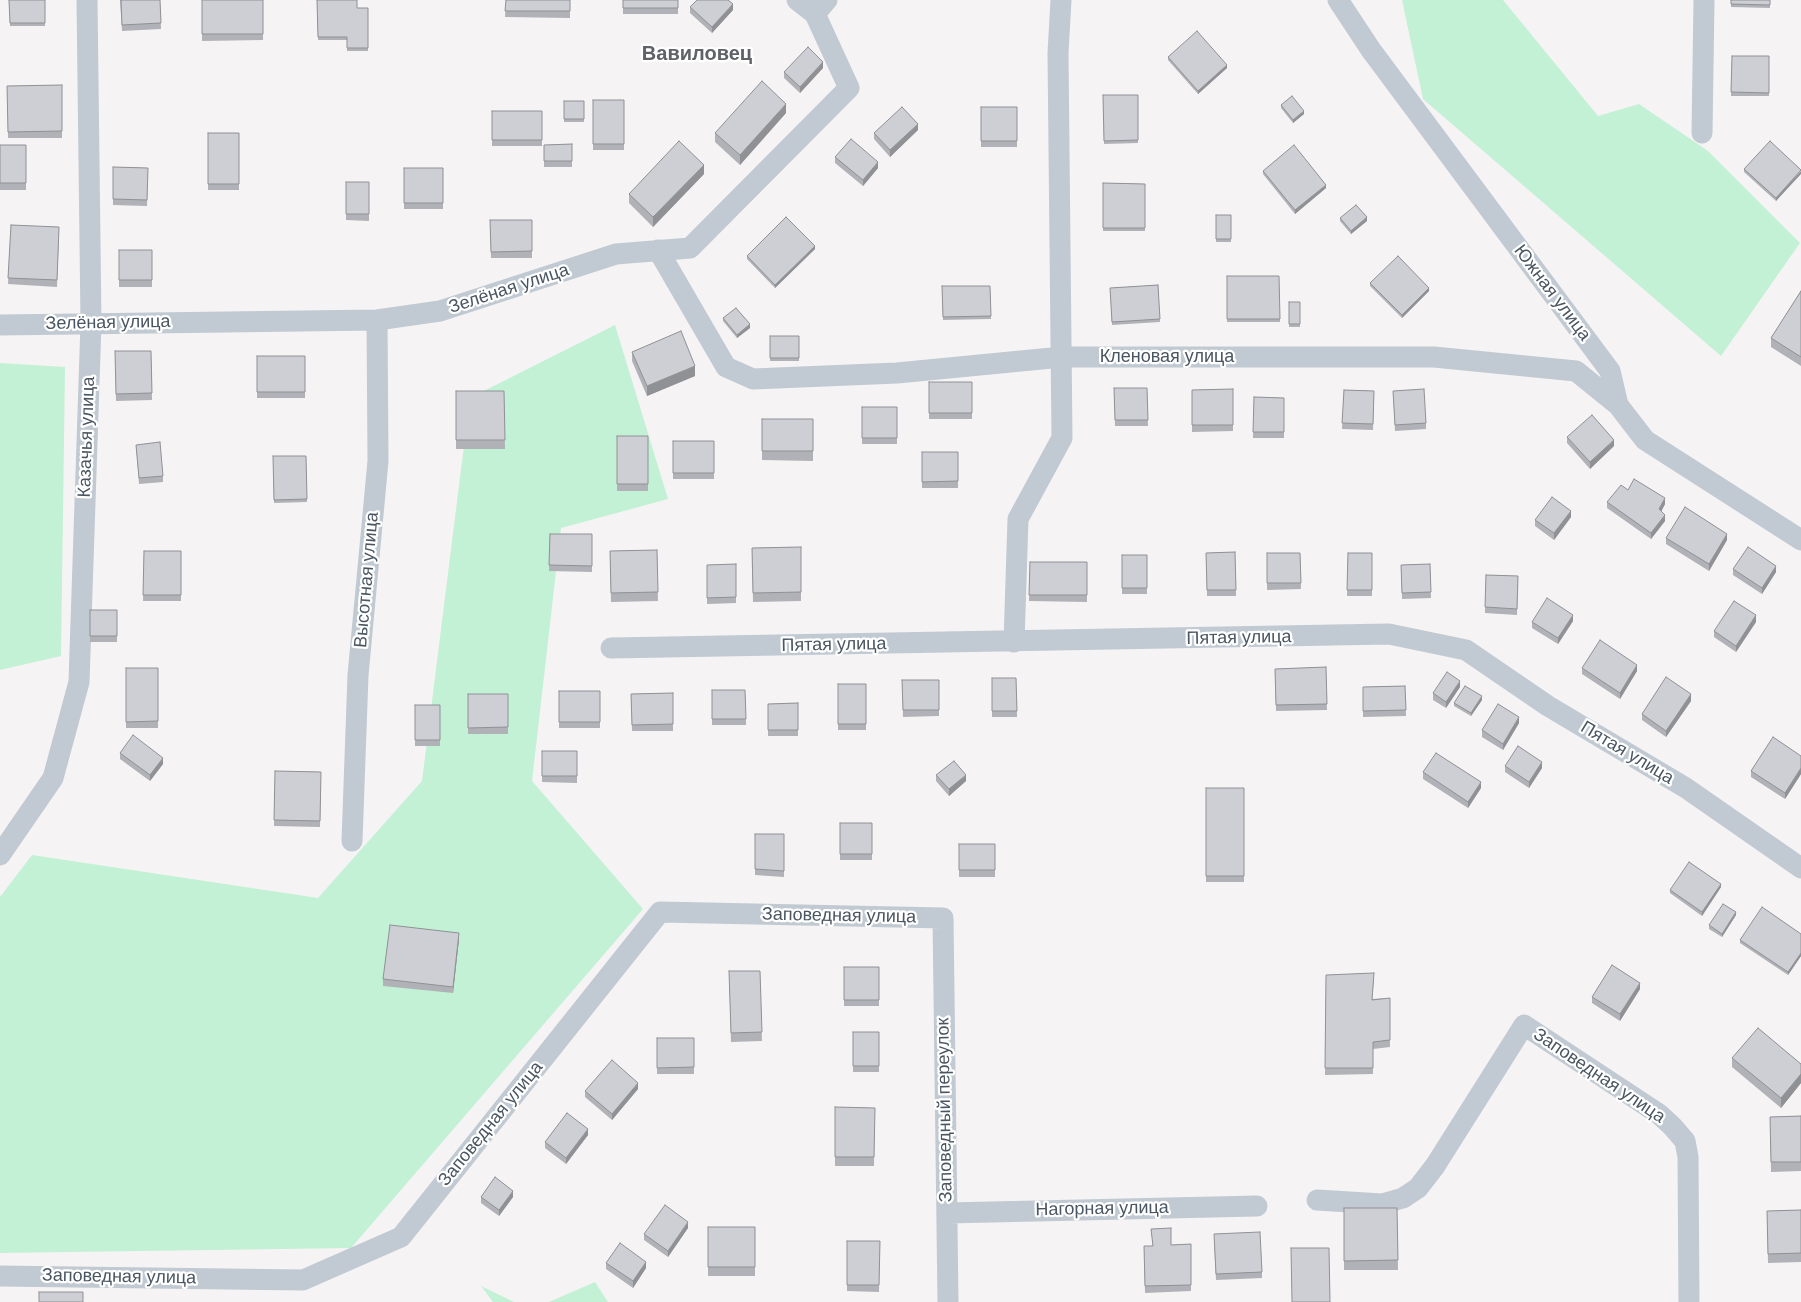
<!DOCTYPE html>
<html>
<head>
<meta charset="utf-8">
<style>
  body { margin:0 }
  canvas { display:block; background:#f5f3f3 }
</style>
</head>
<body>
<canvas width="1801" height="1302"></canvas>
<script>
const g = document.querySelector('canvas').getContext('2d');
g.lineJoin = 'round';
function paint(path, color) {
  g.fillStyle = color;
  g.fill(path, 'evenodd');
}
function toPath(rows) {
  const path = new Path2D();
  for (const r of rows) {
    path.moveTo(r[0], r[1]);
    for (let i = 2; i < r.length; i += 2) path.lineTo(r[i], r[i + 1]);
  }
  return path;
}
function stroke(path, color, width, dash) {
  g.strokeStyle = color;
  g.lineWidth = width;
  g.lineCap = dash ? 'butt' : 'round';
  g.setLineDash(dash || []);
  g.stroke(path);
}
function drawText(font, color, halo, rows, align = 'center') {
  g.font = font + ' Helvetica,sans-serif';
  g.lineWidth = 4.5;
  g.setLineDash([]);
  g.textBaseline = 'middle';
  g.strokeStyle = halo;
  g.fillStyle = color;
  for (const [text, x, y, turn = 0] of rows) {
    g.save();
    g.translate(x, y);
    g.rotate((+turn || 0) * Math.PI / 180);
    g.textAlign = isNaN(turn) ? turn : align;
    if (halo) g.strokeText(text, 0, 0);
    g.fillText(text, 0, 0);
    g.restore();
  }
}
paint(toPath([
  [1402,0,1503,0,1598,116,1639,104,1708,151,1800,243,1721,356,1423,99],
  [615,325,668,499,561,528,532,781,643,909,351,1248,0,1253,0,897,32,855,318,898,422,781,470,398],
  [0,363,65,367,61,656,0,670],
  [595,1282,608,1302,549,1302],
  [481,1286,514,1302,493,1302]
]), '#c3f1d5');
stroke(toPath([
  [1338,0,1371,50,1610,371,1618,405,1645,440,1801,540],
  [815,14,827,0],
  [1702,133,1704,0],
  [658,250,726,367,753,379,897,373,1062,357,1434,357,1576,371,1618,405],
  [0,325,377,320,440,311,616,254,690,248,849,88,815,14,797,0],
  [1014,642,1018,519,1062,438,1058,53,1061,0],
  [611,648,1389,634,1466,650,1548,706,1686,788,1801,868],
  [352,841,358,675,378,461,377,320],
  [0,855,53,778,79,682,91,323,87,0],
  [1317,1200,1382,1204,1403,1198,1418,1188,1435,1166,1524,1025,1659,1114,1672,1126,1685,1141,1688,1157,1689,1302],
  [947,1213,1257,1206],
  [0,1276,303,1280,401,1237,660,912,943,918,948,1302]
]), '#c1cad2', 21);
paint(toPath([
  [9,0,45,0,45,26,10,26],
  [120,0,160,0,161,29,122,31],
  [202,0,263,0,263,40,202,41],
  [317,0,357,8,368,8,368,51,347,51,347,40,318,40],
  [506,0,570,0,570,18,505,17],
  [623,0,678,0,678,14,623,14],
  [1731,0,1770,0,1770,8,1731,7],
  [690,7,733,10,712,33,690,13],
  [1732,56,1769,56,1769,96,1731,96],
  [1168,57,1227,68,1198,94,1168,60],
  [823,68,800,93,784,78,784,72],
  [62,85,62,138,8,138,7,86],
  [1103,95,1138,95,1138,143,1104,144],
  [593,100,624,100,624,150,593,150],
  [564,101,584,101,584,122,564,122],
  [1281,105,1304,114,1293,123,1281,108],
  [981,107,1017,107,1017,147,981,147],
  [492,111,542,111,542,146,492,146],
  [786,113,740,165,715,142,715,133],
  [918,130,890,157,874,139,874,133],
  [208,133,239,133,239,190,208,190],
  [572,144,572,167,544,167,544,145],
  [0,145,26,145,26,190,0,190],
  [835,157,878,168,863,186,835,163],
  [113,167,148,168,147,206,113,205],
  [404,168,443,168,443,209,404,209],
  [1744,169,1801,170,1776,201,1744,172],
  [1263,171,1326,188,1295,214,1263,174],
  [704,174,653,227,629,203,629,194],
  [346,182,369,182,369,221,346,220],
  [1103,183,1145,184,1145,231,1103,231],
  [1216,215,1231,215,1231,242,1216,242],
  [1340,218,1367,221,1351,234,1340,221],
  [490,220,532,220,532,258,491,258],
  [11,225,59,234,57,287,8,284],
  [815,249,775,288,747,259,747,256],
  [119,250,152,250,152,287,119,287],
  [1227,276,1279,276,1280,322,1227,322],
  [1370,283,1429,291,1402,318,1370,286],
  [1158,285,1160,322,1112,325,1110,288],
  [942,286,990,286,991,319,943,320],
  [1801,291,1801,366,1771,347,1771,338],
  [1289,302,1300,302,1300,327,1289,327],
  [723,318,750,328,737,338,723,321],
  [770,336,799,336,799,361,770,361],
  [115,351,151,351,152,400,116,401],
  [632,352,695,376,647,396,632,361],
  [257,356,305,356,305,398,257,398],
  [929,382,972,382,972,419,929,419],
  [1114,388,1147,388,1148,426,1115,426],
  [1233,389,1233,431,1192,432,1192,390],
  [1344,390,1374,391,1373,430,1342,429],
  [456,391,504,391,505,449,456,449],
  [1393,391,1426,423,1426,429,1395,431],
  [1254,397,1284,398,1284,438,1253,438],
  [862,407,897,407,897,444,862,444],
  [762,419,813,419,813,461,762,460],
  [617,436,648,436,648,491,617,491],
  [1567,437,1614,446,1590,469,1567,443],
  [673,441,714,441,714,479,673,479],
  [136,445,163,476,163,482,139,484],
  [922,452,958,452,958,488,922,488],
  [273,456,306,456,307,502,274,503],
  [1628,490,1665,504,1661,511,1665,521,1651,539,1607,508,1607,502],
  [1571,517,1554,540,1535,526,1535,520],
  [550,534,592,534,592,572,549,571],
  [1666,538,1727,540,1709,571,1666,544],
  [801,547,801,601,753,602,752,548],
  [657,550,658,601,611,602,610,551],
  [144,551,181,551,181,601,143,601],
  [1235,552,1236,596,1207,596,1206,553],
  [1267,553,1300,553,1301,589,1267,590],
  [1348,553,1372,553,1372,596,1347,596],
  [1122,555,1147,555,1147,594,1122,594],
  [1030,562,1087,562,1087,602,1029,601],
  [736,564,736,603,707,604,707,565],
  [1430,564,1431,598,1402,599,1401,565],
  [1733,569,1776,572,1762,594,1733,575],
  [1486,575,1518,576,1517,615,1485,613],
  [90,610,117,610,117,642,90,642],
  [1573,621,1558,644,1532,628,1532,622],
  [1756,622,1736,652,1714,637,1714,631],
  [1326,667,1327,710,1276,711,1275,669],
  [126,668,158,668,158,728,126,728],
  [1582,668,1637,671,1620,699,1582,674],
  [992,678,1016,678,1017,717,992,717],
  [902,680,939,680,939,716,903,717],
  [838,684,866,684,866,730,838,730],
  [1405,686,1406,716,1363,717,1363,687],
  [1460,687,1446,708,1433,700,1433,693],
  [712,690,745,690,746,725,712,725],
  [559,691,600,691,600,728,559,728],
  [673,693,673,731,632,731,631,694],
  [468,694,508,694,508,734,468,734],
  [1482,700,1471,716,1454,706,1454,703],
  [1691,701,1666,737,1642,720,1642,714],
  [798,703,798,736,768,736,768,704],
  [415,705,440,705,440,746,415,746],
  [1519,723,1503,750,1482,737,1482,730],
  [542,751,577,751,577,783,542,782],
  [120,753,163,764,150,781,120,759],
  [1801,756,1801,774,1785,799,1751,777,1751,771],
  [1505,766,1542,768,1529,788,1505,772],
  [275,771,321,772,320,827,274,826],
  [1423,772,1481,788,1468,808,1423,779],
  [936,775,966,781,949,796,936,781],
  [1206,788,1244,788,1244,882,1206,882],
  [840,823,872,823,872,860,840,860],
  [755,834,784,834,784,877,755,875],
  [959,844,995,844,995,877,959,877],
  [1721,887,1702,916,1670,893,1670,890],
  [1736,915,1722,937,1709,929,1709,925],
  [1801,934,1801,956,1788,975,1740,943,1740,940],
  [459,939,453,993,383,986,383,979],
  [844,967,879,967,879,1006,844,1006],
  [729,971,760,971,762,1041,731,1042],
  [1326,975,1374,979,1372,999,1390,998,1390,1047,1373,1049,1373,1074,1325,1075],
  [1640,989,1620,1021,1592,1003,1592,997],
  [853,1032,879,1032,879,1072,853,1072],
  [657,1038,694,1038,694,1074,657,1074],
  [1732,1058,1801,1064,1801,1083,1781,1108,1732,1067],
  [638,1089,612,1120,585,1097,585,1091],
  [835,1107,875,1108,874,1166,835,1166],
  [1801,1116,1801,1171,1771,1172,1770,1117],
  [588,1135,566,1164,545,1148,545,1142],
  [481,1197,513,1197,499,1216,481,1203],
  [1344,1208,1397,1208,1398,1270,1344,1270],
  [1801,1210,1801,1262,1768,1263,1767,1211],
  [708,1227,755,1227,755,1276,708,1276],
  [688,1228,668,1257,644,1240,644,1234],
  [1151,1229,1171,1245,1191,1244,1191,1291,1145,1293,1144,1246,1153,1246],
  [847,1241,880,1241,879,1292,847,1291],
  [1214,1241,1262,1272,1262,1278,1216,1280],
  [606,1263,646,1268,633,1288,606,1269]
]), '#b0b2b7');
paint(toPath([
  [733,4,733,10,712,33,712,27],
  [823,62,823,68,800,93,800,87],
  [1227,65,1227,68,1198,94,1198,91],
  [786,104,786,113,740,165,740,155],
  [1304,111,1304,114,1293,123,1293,120],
  [918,124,918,130,890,157,890,150],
  [878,162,878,168,863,186,863,180],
  [704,165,704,174,653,227,653,217],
  [1801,171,1801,174,1776,201,1776,198],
  [1326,185,1326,188,1295,214,1295,210],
  [1367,217,1367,221,1351,234,1351,231],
  [815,246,815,249,775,288,775,285],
  [1429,288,1429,291,1402,318,1402,315],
  [750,324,750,328,737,338,737,335],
  [695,366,695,376,647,396,647,386],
  [1614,440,1614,446,1590,469,1590,462],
  [1665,498,1665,504,1659,516,1659,509],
  [1571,511,1571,517,1554,540,1554,533],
  [1665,515,1665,521,1651,539,1651,533],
  [1727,534,1727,540,1709,571,1709,564],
  [1776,566,1776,572,1762,594,1762,588],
  [1573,615,1573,621,1558,644,1558,638],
  [1756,615,1756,622,1736,652,1736,646],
  [1637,665,1637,671,1620,699,1620,693],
  [1460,681,1460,687,1446,708,1446,702],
  [1691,694,1691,701,1666,737,1666,731],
  [1482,696,1482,700,1471,716,1471,713],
  [1519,717,1519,723,1503,750,1503,744],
  [163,758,163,764,150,781,150,775],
  [1542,762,1542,768,1529,788,1529,782],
  [1801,768,1801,774,1785,799,1785,793],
  [966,775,966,781,949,796,949,789],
  [1481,782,1481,788,1468,808,1468,802],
  [1721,884,1721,887,1702,916,1702,912],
  [1736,912,1736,915,1722,937,1722,934],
  [459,933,459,939,453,993,453,987],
  [1801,953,1801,956,1788,975,1788,972],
  [1640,983,1640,989,1620,1021,1620,1014],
  [1801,1074,1801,1083,1781,1108,1781,1098],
  [638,1083,638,1089,612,1120,612,1114],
  [588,1129,588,1135,566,1164,566,1158],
  [513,1191,513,1197,499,1216,499,1210],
  [688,1222,688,1228,668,1257,668,1251],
  [646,1262,646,1268,633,1288,633,1281]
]), '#909195');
const building = toPath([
  [9,0,45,0,45,23,10,23,9,0],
  [121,0,160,0,161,23,122,25,121,0],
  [202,0,263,0,263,34,202,34,202,0],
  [317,0,357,0,357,8,368,8,368,48,347,48,347,37,318,37,317,0],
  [506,0,570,0,570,11,505,11,506,0],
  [623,0,678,0,678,8,623,8,623,0],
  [697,0,728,0,733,4,712,27,690,7,697,0],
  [1731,0,1770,0,1770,5,1731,4,1731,0],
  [1197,31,1227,65,1198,91,1168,57,1197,31],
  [808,47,823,62,800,87,784,72,808,47],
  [1732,56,1769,56,1769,93,1731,92,1732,56],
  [762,81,786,104,740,155,715,133,762,81],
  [62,85,62,131,8,132,7,86,62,85],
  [1103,95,1138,95,1138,140,1104,141,1103,95],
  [1292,96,1304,111,1293,120,1281,105,1292,96],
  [593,100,624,100,624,144,593,144,593,100],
  [564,101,584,101,584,119,564,119,564,101],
  [902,107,918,124,890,150,874,133,902,107],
  [981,107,1017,107,1017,141,981,141,981,107],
  [492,111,542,111,542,140,492,140,492,111],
  [208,133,239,133,239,184,208,184,208,133],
  [851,139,878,162,863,180,835,157,851,139],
  [679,141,704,165,653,217,629,194,679,141],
  [1770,141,1801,170,1776,198,1744,169,1770,141],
  [572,144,572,161,544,161,544,145,572,144],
  [0,145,26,145,26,183,0,183,0,145],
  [1294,145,1326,185,1295,210,1263,171,1294,145],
  [113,167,148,168,147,200,113,199,113,167],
  [404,168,443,168,443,203,404,203,404,168],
  [346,182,369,182,369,214,346,214,346,182],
  [1103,183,1145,184,1145,228,1103,228,1103,183],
  [1356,205,1367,217,1351,231,1340,218,1356,205],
  [1216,215,1231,215,1231,239,1216,239,1216,215],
  [786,217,815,246,775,285,747,256,786,217],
  [490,220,532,220,532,251,491,252,490,220],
  [11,225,59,227,57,280,8,278,11,225],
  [119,250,152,250,152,280,119,280,119,250],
  [1398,256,1429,288,1402,315,1370,283,1398,256],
  [1227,276,1279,276,1280,319,1227,319,1227,276],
  [1158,285,1160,319,1112,322,1110,288,1158,285],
  [942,286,990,286,991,316,943,317,942,286],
  [1801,291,1801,357,1771,338,1801,291],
  [1289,302,1300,302,1300,324,1289,324,1289,302],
  [736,308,750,324,737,335,723,318,736,308],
  [681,331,695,366,647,386,632,352,681,331],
  [770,336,799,336,799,358,770,358,770,336],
  [115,351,151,351,152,393,116,394,115,351],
  [257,356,305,356,305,392,257,392,257,356],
  [929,382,972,382,972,413,929,413,929,382],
  [1114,388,1147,388,1148,420,1115,420,1114,388],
  [1233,389,1233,425,1192,425,1192,390,1233,389],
  [1424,389,1426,423,1395,425,1393,391,1424,389],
  [1344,390,1374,391,1373,424,1342,423,1344,390],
  [456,391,504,391,505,440,456,440,456,391],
  [1254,397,1284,398,1284,432,1253,432,1254,397],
  [862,407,897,407,897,438,862,438,862,407],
  [1592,415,1614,440,1590,462,1567,437,1592,415],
  [762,419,813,419,813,451,762,451,762,419],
  [617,436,648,436,648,484,617,484,617,436],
  [673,441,714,441,714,473,673,473,673,441],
  [160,442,163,476,139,478,136,445,160,442],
  [922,452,958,452,958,481,922,482,922,452],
  [273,456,306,456,307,499,274,500,273,456],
  [1634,479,1665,498,1659,509,1665,515,1651,533,1607,502,1621,485,1628,490,1634,479],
  [1552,497,1571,511,1554,533,1535,520,1552,497],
  [1685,507,1727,534,1709,564,1666,538,1685,507],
  [550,534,592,534,592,566,549,565,550,534],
  [801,547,801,592,753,593,752,548,801,547],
  [1748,547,1776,566,1762,588,1733,569,1748,547],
  [657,550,658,592,611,593,610,551,657,550],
  [144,551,181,551,181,595,143,595,144,551],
  [1235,552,1236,590,1207,590,1206,553,1235,552],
  [1267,553,1300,553,1301,583,1267,583,1267,553],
  [1348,553,1372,553,1372,590,1347,590,1348,553],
  [1122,555,1147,555,1147,588,1122,588,1122,555],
  [1030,562,1087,562,1087,595,1029,595,1030,562],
  [736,564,736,597,707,598,707,565,736,564],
  [1430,564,1431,592,1402,593,1401,565,1430,564],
  [1486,575,1518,576,1517,609,1485,607,1486,575],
  [1547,598,1573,615,1558,638,1532,622,1547,598],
  [1734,601,1756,615,1736,646,1714,631,1734,601],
  [90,610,117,610,117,636,90,636,90,610],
  [1600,640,1637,665,1620,693,1582,668,1600,640],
  [1326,667,1327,704,1276,705,1275,669,1326,667],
  [126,668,158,668,158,721,126,722,126,668],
  [1447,672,1460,681,1446,702,1433,693,1447,672],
  [1666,677,1691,694,1666,731,1642,714,1666,677],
  [992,678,1016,678,1017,711,992,711,992,678],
  [902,680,939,680,939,710,903,710,902,680],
  [838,684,866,684,866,724,838,724,838,684],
  [1405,686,1406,710,1363,711,1363,687,1405,686],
  [1465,686,1482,696,1471,713,1454,703,1465,686],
  [712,690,745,690,746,719,712,719,712,690],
  [559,691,600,691,600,722,559,722,559,691],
  [673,693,673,724,632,725,631,694,673,693],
  [468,694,508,694,508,727,468,728,468,694],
  [798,703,798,730,768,730,768,704,798,703],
  [1498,704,1519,717,1503,744,1482,730,1498,704],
  [415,705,440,705,440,740,415,740,415,705],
  [133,735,163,758,150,775,120,753,133,735],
  [1773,737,1801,756,1801,768,1785,793,1751,771,1773,737],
  [1518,746,1542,762,1529,782,1505,766,1518,746],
  [542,751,577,751,577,776,542,776,542,751],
  [1436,753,1481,782,1468,802,1423,772,1436,753],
  [954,761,966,775,949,789,936,775,954,761],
  [275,771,321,772,320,821,274,820,275,771],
  [1206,788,1244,788,1244,876,1206,876,1206,788],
  [840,823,872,823,872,854,840,854,840,823],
  [755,834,784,834,784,871,755,869,755,834],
  [959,844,995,844,995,870,959,870,959,844],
  [1689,862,1721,884,1702,912,1670,890,1689,862],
  [1723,904,1736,912,1722,934,1709,925,1723,904],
  [1762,907,1801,934,1801,953,1788,972,1740,940,1762,907],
  [390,925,459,933,453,987,383,979,390,925],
  [1612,965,1640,983,1620,1014,1592,997,1612,965],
  [844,967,879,967,879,1000,844,1000,844,967],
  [729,971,760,971,762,1032,731,1033,729,971],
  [1374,973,1372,1000,1390,998,1390,1040,1373,1042,1373,1068,1325,1068,1326,975,1374,973],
  [1758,1028,1801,1064,1801,1074,1781,1098,1732,1058,1758,1028],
  [853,1032,879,1032,879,1066,853,1066,853,1032],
  [657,1038,694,1038,694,1067,657,1068,657,1038],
  [612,1060,638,1083,612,1114,585,1091,612,1060],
  [835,1107,875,1108,874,1157,835,1157,835,1107],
  [567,1113,588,1129,566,1158,545,1142,567,1113],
  [1801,1116,1801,1162,1771,1162,1770,1117,1801,1116],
  [495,1177,513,1191,499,1210,481,1197,495,1177],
  [665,1205,688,1222,668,1251,644,1234,665,1205],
  [1344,1208,1397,1208,1398,1260,1344,1261,1344,1208],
  [1801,1210,1801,1253,1768,1254,1767,1211,1801,1210],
  [708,1227,755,1227,755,1267,708,1267,708,1227],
  [1171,1228,1171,1245,1191,1244,1191,1285,1145,1286,1144,1246,1153,1246,1151,1229,1171,1228],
  [1260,1232,1262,1272,1216,1274,1214,1234,1260,1232],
  [847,1241,880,1241,879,1285,847,1285,847,1241],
  [620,1243,646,1262,633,1281,606,1263,620,1243],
  [1291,1248,1329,1248,1330,1302,1292,1302,1291,1248],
  [39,1292,83,1292,83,1302,39,1302,39,1292]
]);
paint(building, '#cdcfd5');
stroke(building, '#909195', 1);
drawText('18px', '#4a5661', '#fff', [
  ["Зелёная улица",509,289,-18],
  ["Южная улица",1552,293,53],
  ["Зелёная улица",108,323,-1],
  ["Кленовая улица",1167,357],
  ["Казачья улица",87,437,-88],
  ["Высотная улица",367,580,-85],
  ["Пятая улица",1239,638,-1],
  ["Пятая улица",834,645,-1],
  ["Пятая улица",1627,753,31],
  ["Заповедная улица",839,916,1],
  ["Заповедная улица",1599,1076,34],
  ["Заповедный переулок",945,1110,-91],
  ["Заповедная улица",491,1124,-51],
  ["Нагорная улица",1102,1209,-1],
  ["Заповедная улица",119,1277,1]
]);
drawText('bold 20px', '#5f6368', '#fff', [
  ["Вавиловец",697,54]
]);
</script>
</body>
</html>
